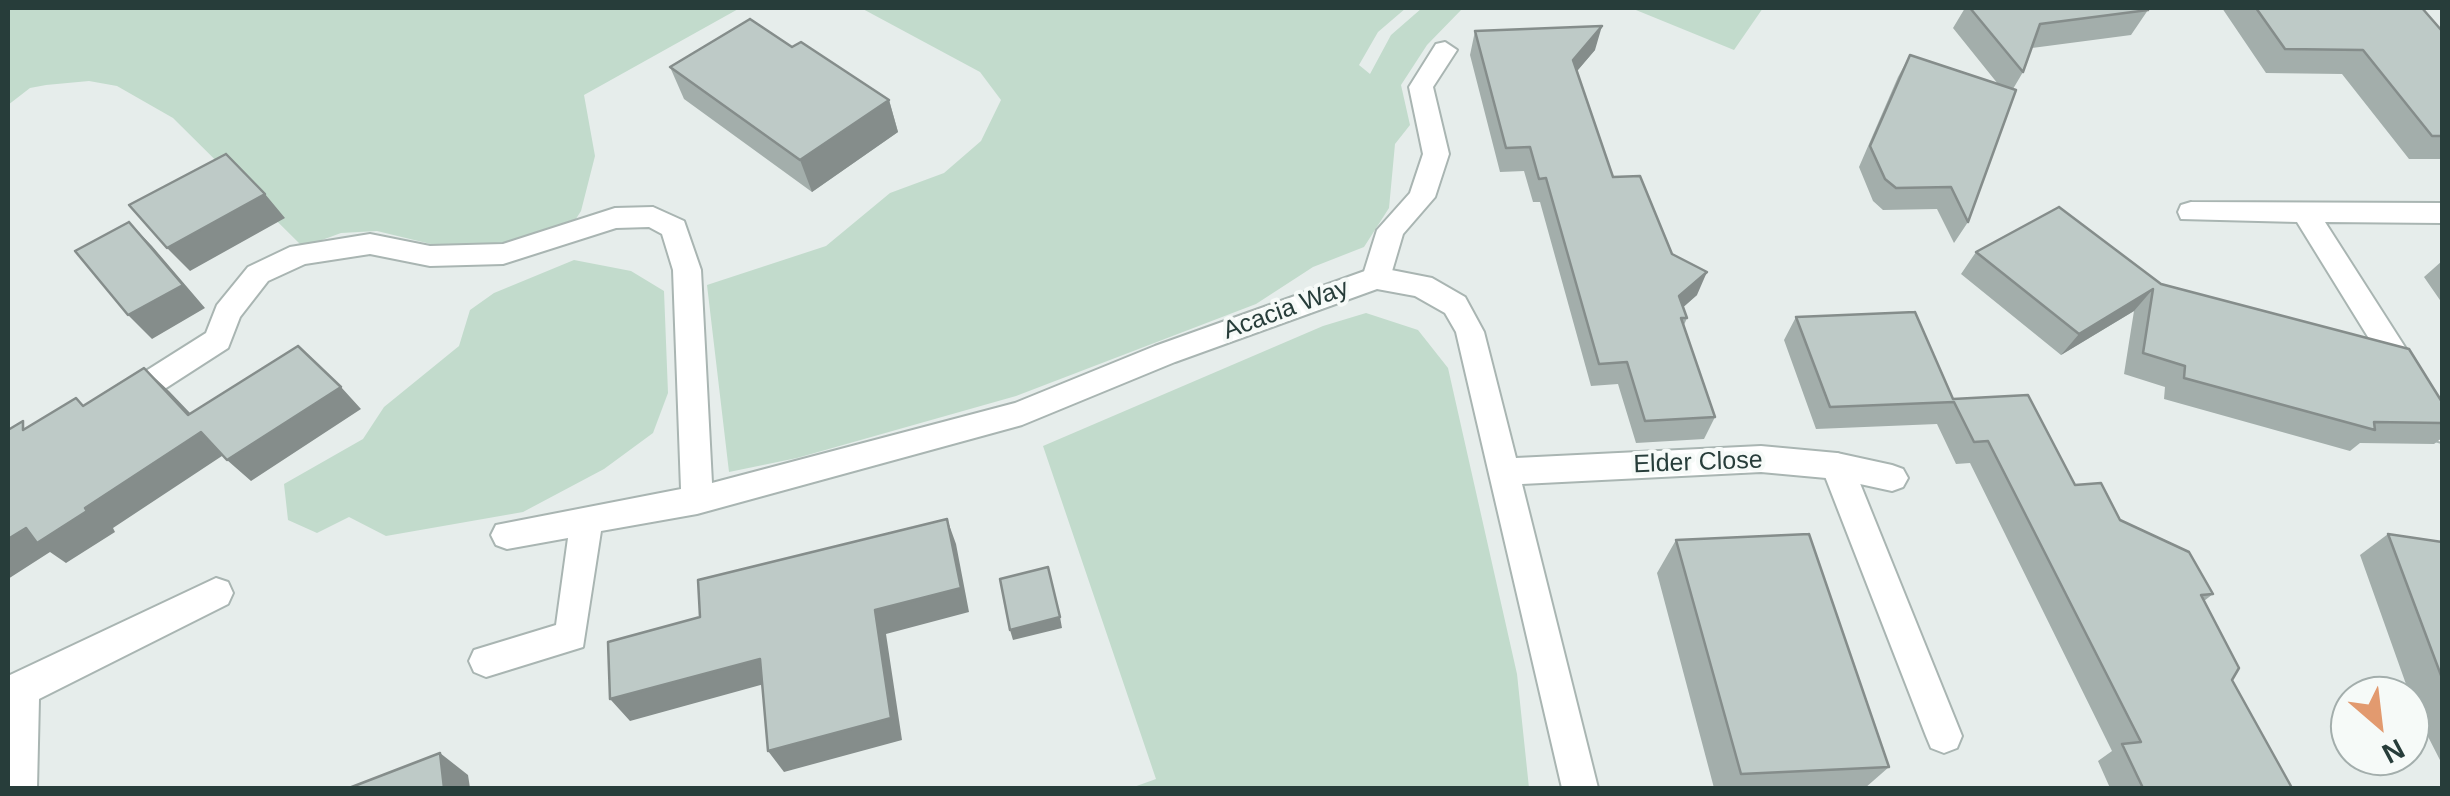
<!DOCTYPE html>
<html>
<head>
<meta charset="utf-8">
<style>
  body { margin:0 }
  #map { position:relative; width:2450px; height:796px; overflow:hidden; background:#e6edeb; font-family:Arial,sans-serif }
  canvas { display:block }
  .frame { position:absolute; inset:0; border:10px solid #273d3a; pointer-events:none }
  .north { position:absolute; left:2330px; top:676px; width:100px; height:100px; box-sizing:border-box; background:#f6faf8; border:2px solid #a3aeac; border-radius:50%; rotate:152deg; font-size:28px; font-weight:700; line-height:40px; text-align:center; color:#273d3a }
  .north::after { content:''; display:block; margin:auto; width:35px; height:45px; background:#e29a6f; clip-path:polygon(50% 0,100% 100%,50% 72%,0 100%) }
</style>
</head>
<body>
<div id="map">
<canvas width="2450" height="796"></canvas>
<div class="frame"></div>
<div class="north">N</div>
</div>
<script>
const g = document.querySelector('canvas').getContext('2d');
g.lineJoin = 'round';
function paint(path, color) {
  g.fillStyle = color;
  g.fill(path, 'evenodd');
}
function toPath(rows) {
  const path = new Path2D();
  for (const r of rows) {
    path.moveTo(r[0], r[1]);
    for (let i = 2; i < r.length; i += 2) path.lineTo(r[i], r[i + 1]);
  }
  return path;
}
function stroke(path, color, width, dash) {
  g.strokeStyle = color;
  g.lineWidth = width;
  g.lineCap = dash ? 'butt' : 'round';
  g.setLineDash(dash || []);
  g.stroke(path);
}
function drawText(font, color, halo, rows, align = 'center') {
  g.font = font + ' Arial,sans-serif';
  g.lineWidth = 8;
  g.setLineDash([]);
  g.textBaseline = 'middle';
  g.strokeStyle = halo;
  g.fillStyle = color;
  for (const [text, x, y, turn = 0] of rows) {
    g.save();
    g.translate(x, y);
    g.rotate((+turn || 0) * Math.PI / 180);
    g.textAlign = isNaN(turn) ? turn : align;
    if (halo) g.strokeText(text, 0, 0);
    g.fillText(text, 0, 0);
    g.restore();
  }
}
paint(toPath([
  [8,8,740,8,584,95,595,156,581,211,572,225,538,244,443,247,377,231,341,233,303,247,173,118,117,86,89,81,46,85,30,88,8,105],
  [861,8,1406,8,1378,32,1359,65,1370,74,1391,35,1422,8,1463,8,1427,45,1401,85,1410,125,1395,144,1389,208,1364,247,1313,267,1256,304,1016,396,797,458,729,472,707,285,826,246,890,193,944,173,981,141,1001,100,980,72],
  [1631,8,1763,8,1734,50],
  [574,260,631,271,664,291,668,393,653,433,604,469,523,512,386,536,349,517,317,533,288,520,284,484,363,439,384,407,459,346,470,310,494,293],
  [1366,313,1418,330,1448,368,1517,674,1529,788,1131,788,1156,779,1043,446,1323,326]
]), '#c2dbcc');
const lane = toPath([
  [1445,42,1457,50,1433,87,1449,154,1435,197,1403,234,1390,278,1386,285,1376,289,1366,285,1362,278,1377,230,1410,193,1423,154,1409,87,1436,44,1445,42],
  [1837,453,1848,457,1853,466,1962,736,1957,748,1944,753,1931,748,1926,736,1821,466,1826,457,1837,453]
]);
const street = toPath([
  [2191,202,2442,203,2442,223,2325,222,2442,405,2442,442,2431,439,2297,222,2181,219,2178,212,2181,205,2191,202],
  [653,207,684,221,701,270,712,483,1015,403,1155,346,1376,267,1432,278,1465,297,1484,332,1516,458,1761,446,1837,453,1892,465,1903,469,1908,478,1903,487,1892,491,1837,479,1761,472,1522,484,1598,788,1562,788,1456,332,1445,313,1415,296,1377,289,1175,362,1022,425,697,514,601,531,583,647,486,677,474,672,469,661,474,650,556,625,568,538,507,549,496,545,491,535,496,525,681,489,673,270,662,234,649,227,616,228,503,264,430,266,370,254,305,264,268,281,240,317,228,348,152,397,141,401,130,397,126,389,130,381,206,333,217,305,248,267,290,247,370,234,430,246,503,244,615,208,653,207],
  [216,578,228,582,233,593,228,604,39,699,37,788,8,788,10,675,216,578]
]);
stroke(lane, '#a9b5b2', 4);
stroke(street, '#a9b5b2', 4);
paint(lane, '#fff');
paint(street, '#fff');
paint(toPath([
  [1965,8,2146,8,2148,10,2131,35,2032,48,2023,72,2013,89,1968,222,1954,243,1937,209,1883,210,1873,201,1859,167,1898,77,1910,55,1998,84,1953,28],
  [2222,8,2422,8,2442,31,2442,159,2409,159,2342,74,2266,73],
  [1475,31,1595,50,1577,71,1613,177,1672,254,1697,295,1683,307,1687,318,1684,325,1715,417,1704,439,1636,443,1618,384,1591,386,1540,202,1533,202,1524,171,1500,172,1470,55],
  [670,67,889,100,898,132,812,192,684,99],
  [1976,252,2161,284,2442,402,2442,438,2434,444,2360,443,2350,451,2164,399,2165,387,2124,374,2134,311,2061,355,1961,274],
  [2442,261,2442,303,2424,277],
  [1796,317,1953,399,2075,485,2213,594,2204,601,2232,680,2292,788,2110,788,2098,761,2112,751,1970,463,1956,464,1937,424,1816,429,1784,340],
  [2388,534,2442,542,2442,764,2417,715,2360,555],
  [1676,540,1889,767,1865,788,1714,788,1657,573]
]), '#a3aeab');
paint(toPath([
  [1602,26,1595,50,1566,84,1573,60],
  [889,100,898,132,812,192,800,160],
  [265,194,285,218,190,271,167,248],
  [129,222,152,246,205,308,152,339,128,315],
  [1707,272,1697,295,1670,319,1679,296],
  [2153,289,2134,311,2061,355,2079,334],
  [144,368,169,391,213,437,188,415],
  [341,387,361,409,251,481,227,460],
  [201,432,225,454,113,528,115,532,66,563,50,552,8,579,8,539],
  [947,519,956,544,969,612,886,634,902,740,784,772,768,751,875,610],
  [1060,617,1062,628,1013,640,1010,630],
  [760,659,775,681,630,721,610,699],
  [440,753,468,775,470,788,444,788]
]), '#858d8b');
const building = toPath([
  [1970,8,2146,8,2148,10,2040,24,2023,72,1970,8],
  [2256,8,2422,8,2442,31,2442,136,2432,136,2363,50,2285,49,2256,8],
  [750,19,792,47,801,42,889,100,800,160,670,67,750,19],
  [1602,26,1573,60,1613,177,1640,176,1672,254,1707,272,1679,296,1687,318,1681,318,1715,417,1645,421,1627,362,1599,364,1546,178,1539,179,1530,147,1506,148,1475,31,1602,26],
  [1910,55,2016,90,1968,222,1951,187,1896,188,1885,179,1870,146,1910,55],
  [226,154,265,194,167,248,129,205,226,154],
  [2059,207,2161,284,2409,349,2442,402,2442,423,2374,422,2375,430,2184,378,2185,366,2143,353,2153,289,2079,334,1976,252,2059,207],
  [129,222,183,285,128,315,75,251,129,222],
  [1915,312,1953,399,2028,395,2075,485,2101,483,2120,520,2189,552,2213,594,2201,595,2239,668,2232,680,2292,788,2143,788,2122,744,2141,742,1988,441,1974,442,1954,402,1830,407,1796,317,1915,312],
  [298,346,341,387,227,460,201,432,85,508,87,511,37,543,26,528,8,539,8,430,23,421,23,430,76,398,83,406,144,368,188,415,298,346],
  [947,519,961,588,875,610,891,718,768,751,760,659,610,699,608,642,700,617,698,580,947,519],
  [1809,534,1889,767,1741,774,1676,540,1809,534],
  [2388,534,2442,542,2442,678,2388,534],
  [1048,567,1060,617,1010,630,1000,579,1048,567],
  [440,753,444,788,349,788,440,753]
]);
paint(building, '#becac7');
stroke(building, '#858d8b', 2.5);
drawText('25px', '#273d3a', '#f6faf8', [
  ["Acacia Way",1286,310,-20],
  ["Elder Close",1698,463,-2]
]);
</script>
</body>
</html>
